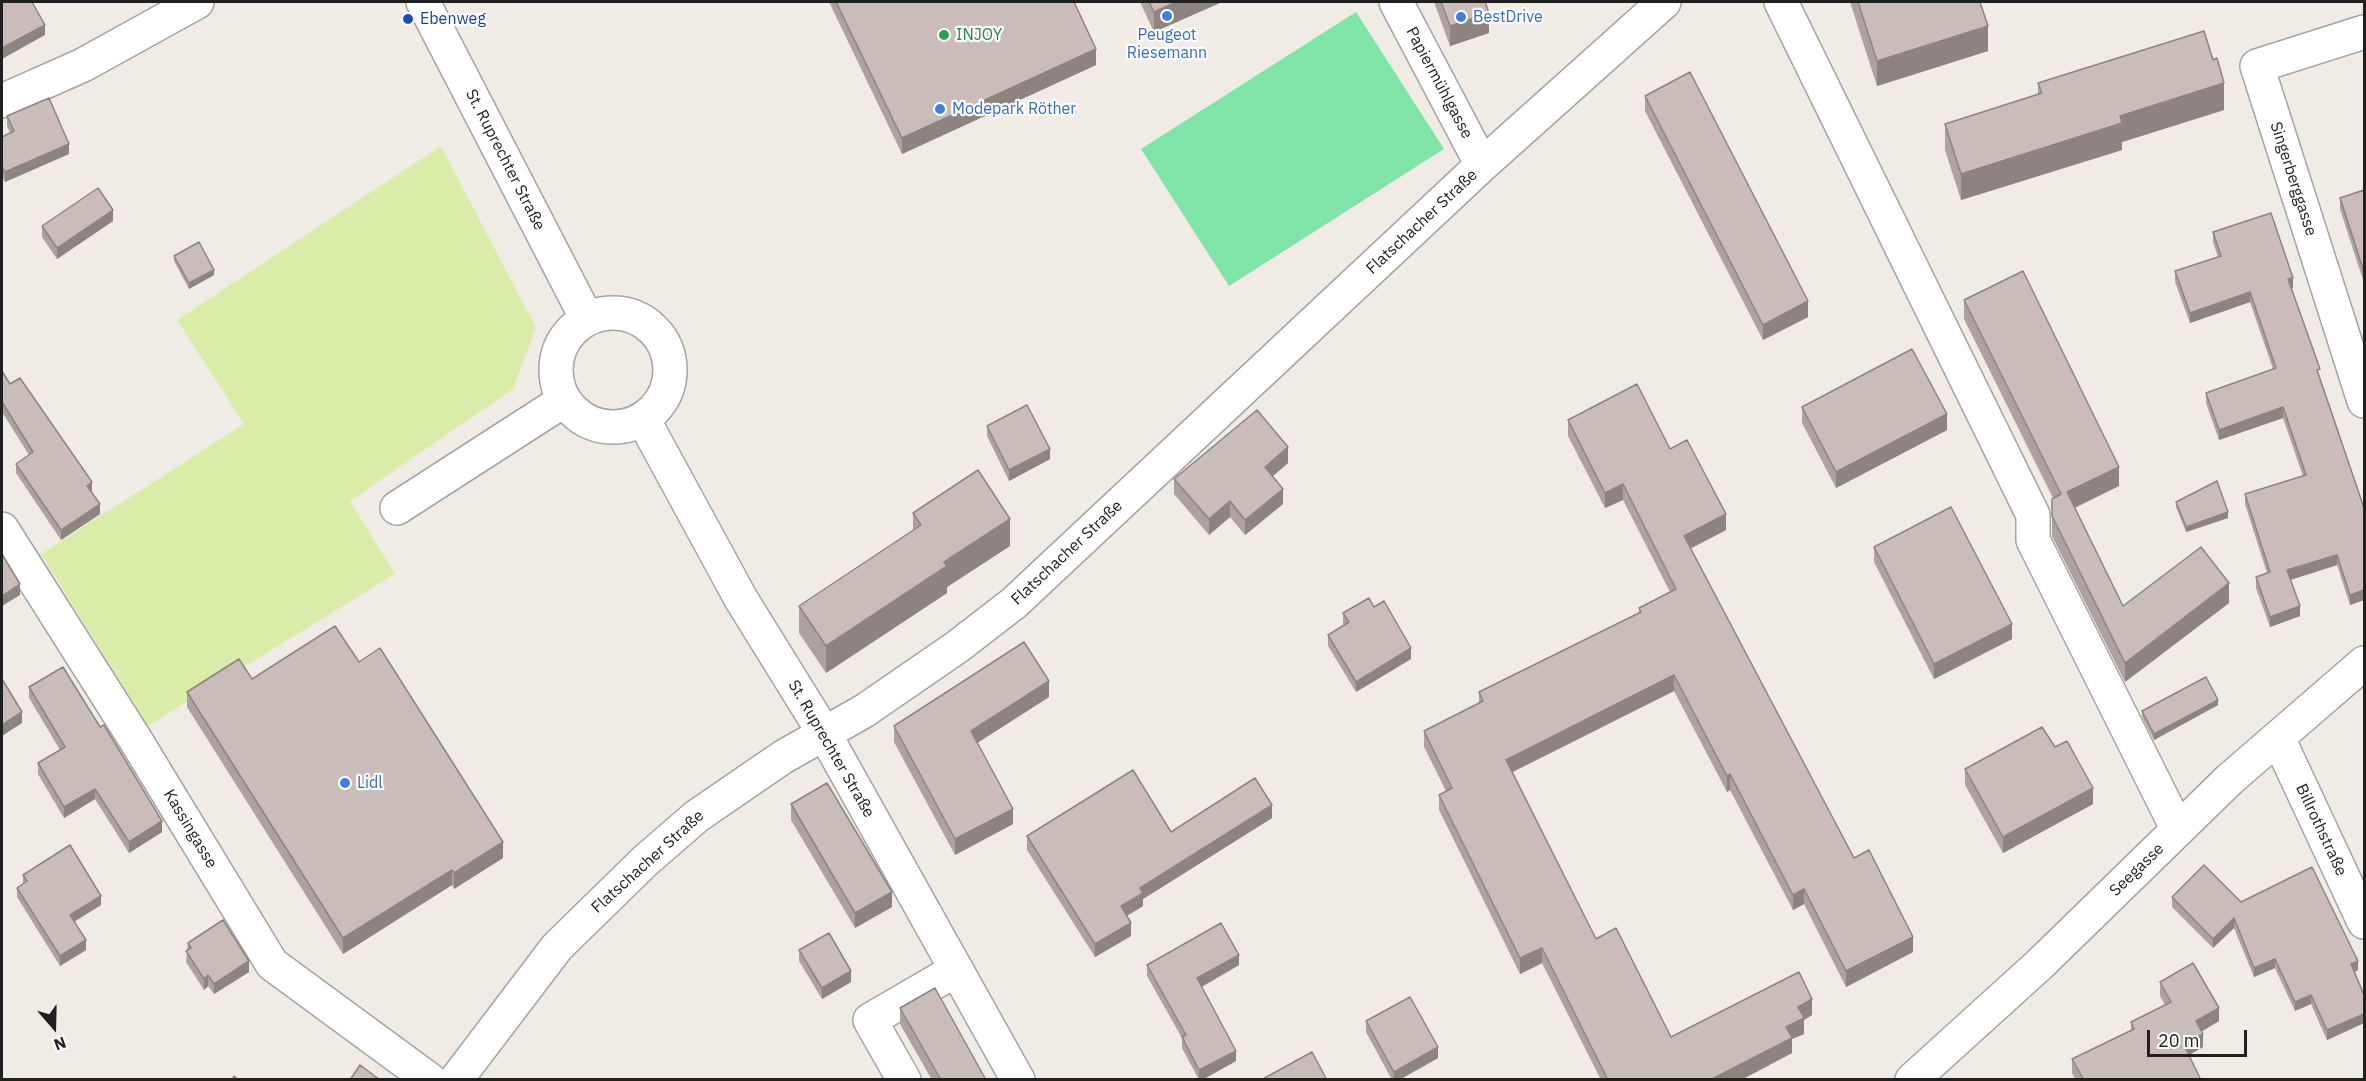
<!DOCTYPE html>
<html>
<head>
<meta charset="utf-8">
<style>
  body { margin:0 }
  #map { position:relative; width:2366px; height:1081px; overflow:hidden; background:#f1ebe6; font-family:"IBM Plex Sans",sans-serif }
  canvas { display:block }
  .frame { position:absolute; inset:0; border:3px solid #202020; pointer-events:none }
  .north { position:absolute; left:24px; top:997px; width:60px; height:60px; -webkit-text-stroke:4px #fff; paint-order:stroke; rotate:160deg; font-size:16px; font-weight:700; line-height:24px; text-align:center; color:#202020 }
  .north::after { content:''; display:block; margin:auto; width:21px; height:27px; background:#202020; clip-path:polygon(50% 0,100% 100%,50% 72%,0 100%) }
  .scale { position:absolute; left:2147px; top:1030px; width:100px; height:27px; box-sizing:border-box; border:3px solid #202020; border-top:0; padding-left:8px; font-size:18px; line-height:21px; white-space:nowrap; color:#202020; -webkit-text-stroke:4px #fff; paint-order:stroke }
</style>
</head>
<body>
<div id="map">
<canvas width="2366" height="1081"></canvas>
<div class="frame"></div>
<div class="north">N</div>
<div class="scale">20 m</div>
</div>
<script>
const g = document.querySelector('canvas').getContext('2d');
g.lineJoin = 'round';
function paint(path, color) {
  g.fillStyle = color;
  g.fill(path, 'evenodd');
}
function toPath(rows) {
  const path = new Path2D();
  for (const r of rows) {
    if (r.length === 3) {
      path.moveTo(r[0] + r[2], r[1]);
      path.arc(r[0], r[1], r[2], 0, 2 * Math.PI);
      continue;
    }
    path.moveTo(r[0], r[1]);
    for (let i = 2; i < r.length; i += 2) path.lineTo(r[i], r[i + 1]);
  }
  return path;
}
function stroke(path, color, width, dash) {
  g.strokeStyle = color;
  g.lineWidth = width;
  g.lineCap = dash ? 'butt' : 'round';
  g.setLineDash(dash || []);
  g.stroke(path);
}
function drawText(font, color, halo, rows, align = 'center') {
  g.font = font + ' "IBM Plex Sans",sans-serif';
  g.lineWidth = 4.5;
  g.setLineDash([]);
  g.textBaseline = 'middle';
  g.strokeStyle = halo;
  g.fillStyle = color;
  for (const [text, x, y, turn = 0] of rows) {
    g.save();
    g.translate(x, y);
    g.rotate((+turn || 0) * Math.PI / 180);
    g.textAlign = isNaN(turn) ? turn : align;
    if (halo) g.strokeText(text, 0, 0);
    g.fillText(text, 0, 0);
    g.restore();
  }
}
paint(toPath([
  [441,146,536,328,513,389,350,501,395,574,148,726,41,554,244,424,177,320]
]), '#d9eda9');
paint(toPath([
  [1356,12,1444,149,1229,286,1141,149]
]), '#80e4a9');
const minor = toPath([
  [423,2,587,319],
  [1396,2,1482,165],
  [1781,2,2033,515,2033,540,2178,830],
  [2364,32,2257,66,2364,401],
  [2,101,83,65,197,2],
  [613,370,57],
  [643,419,741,599,824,733,1018,1080],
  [397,508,563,401],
  [2,529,135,739,272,964,430,1080],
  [2278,738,2364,922],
  [456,1080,557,947,645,861,697,816,783,757,864,711,957,647,1014,603,1482,165,1664,2],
  [904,1080,870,1020,956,970],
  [1912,1080,2040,964,2230,779,2364,663]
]);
stroke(minor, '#a4a4a4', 36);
stroke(minor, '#fff', 33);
paint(toPath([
  [829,2,1074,2,1096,65,902,154],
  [1140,2,1222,2,1154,32],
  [1434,2,1485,2,1489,33,1450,46],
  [1850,2,1980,2,1988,51,1877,86],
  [2038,83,2224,110,2122,142,2122,150,1961,200,1945,150,1945,124,2038,94],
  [1645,96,1808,317,1763,340,1645,111],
  [7,116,69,154,5,182,2,177,2,137,10,133,7,126],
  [2364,190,2364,283,2340,209,2340,198],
  [113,221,57,259,42,237,42,226],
  [2213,232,2293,288,2292,288,2320,378,2364,508,2364,600,2350,605,2337,565,2290,580,2300,616,2270,627,2256,588,2256,577,2267,573,2245,504,2245,494,2303,476,2283,418,2219,440,2206,403,2206,393,2273,369,2250,302,2190,323,2175,282,2175,271,2218,257,2213,242],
  [174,256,214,275,189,289,174,261],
  [1964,300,2119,486,2075,508,2123,606,2229,603,2125,682,2052,536,2052,499,2053,498,1964,319],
  [2,371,10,384,92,491,100,514,61,540,16,473,16,464,29,455,2,412],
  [1802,407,1947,430,1836,488,1802,423],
  [1568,420,1670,449,1726,530,1691,548,1854,858,1913,952,1846,987,1804,904,1793,910,1730,790,1727,792,1674,691,1513,772,1596,939,1671,1037,1812,1015,1804,1020,1804,1034,1792,1039,1792,1053,1741,1080,1601,1080,1542,963,1520,974,1439,810,1439,795,1446,791,1424,747,1424,731,1479,703,1479,692,1639,613,1639,608,1670,592,1623,500,1605,508,1568,436],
  [987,426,1050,459,1009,481,987,436],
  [1288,463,1272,476,1283,504,1245,535,1230,517,1209,535,1174,494,1174,479],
  [2176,502,2228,518,2186,532,2176,507],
  [913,513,1010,546,947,587,947,593,826,673,799,633,799,606,913,530],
  [1874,547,2012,639,1934,679,1874,562],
  [1374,607,1411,659,1356,692,1328,646,1328,635,1344,625,1343,623,1343,613],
  [359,662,503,858,454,889,452,885,343,954,187,707,187,692,252,679],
  [29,687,162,832,129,853,95,799,64,818,38,774,38,763,60,750,29,698],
  [1049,697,977,743,1013,824,955,855,894,742,894,726],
  [2218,705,2154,740,2142,717,2142,711],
  [1965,769,2093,804,2003,853,1965,785],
  [791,804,892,907,855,928,791,820],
  [1272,818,1143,899,1143,906,1127,916,1131,936,1095,957,1027,850,1027,836,1171,832],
  [23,875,101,905,74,922,86,950,60,966,17,897,17,888,23,884],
  [2172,897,2241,902,2358,970,2355,972,2364,995,2364,1023,2327,1040,2311,1004,2295,1011,2275,968,2254,977,2234,928,2213,948,2172,907],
  [188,943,249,972,214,994,208,986,204,990,186,962],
  [799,950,851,982,822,999,799,961],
  [1147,965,1239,965,1202,987,1236,1061,1202,1080,1199,1080,1182,1048,1182,1038,1147,976],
  [2160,982,2219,1021,2202,1031,2203,1047,2189,1055,2201,1080,2076,1080,2072,1073,2072,1059,2131,1030,2131,1022,2165,1005,2160,996],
  [900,1008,986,1080,932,1080,900,1024],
  [1366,1021,1438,1058,1399,1080,1392,1080,1366,1032]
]), '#ada29f');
paint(toPath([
  [1176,2,1222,2,1154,32,1154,12],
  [1489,13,1489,33,1450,46,1450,26],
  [45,25,45,35,2,59,2,48],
  [1988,26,1988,51,1877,86,1877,61],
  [1096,49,1096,65,902,154,902,138],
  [2224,83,2224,110,2122,142,2122,150,1961,200,1961,174,2120,116],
  [69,144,69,154,5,182,5,172],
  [113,210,113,221,57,259,57,248],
  [214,270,214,275,189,289,189,283],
  [2293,278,2293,288,2288,289,2288,279],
  [2250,292,2250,302,2190,323,2190,313],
  [1808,301,1808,317,1763,340,1763,325],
  [2283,407,2283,418,2219,440,2219,430],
  [1947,414,1947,430,1836,488,1836,472],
  [1288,447,1288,463,1265,483,1265,467],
  [1050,449,1050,459,1009,481,1009,470],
  [2119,467,2119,486,2067,511,2067,492],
  [92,482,92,491,87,495,87,486],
  [1623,484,1623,500,1605,508,1605,493],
  [1283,489,1283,504,1245,535,1245,520],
  [1230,501,1230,517,1209,535,1209,519],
  [100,504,100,514,61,540,61,530],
  [2228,512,2228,518,2186,532,2186,527],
  [1726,514,1726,530,1684,552,1684,536],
  [1010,519,1010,546,947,587,947,593,826,673,826,646,944,562],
  [2337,555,2337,565,2287,581,2287,570],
  [2229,583,2229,603,2125,682,2125,663],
  [20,584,20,595,2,606,2,596],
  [2364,590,2364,600,2350,605,2350,595],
  [2300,606,2300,616,2270,627,2270,617],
  [2012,624,2012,639,1934,679,1934,664],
  [1411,648,1411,659,1356,692,1356,682],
  [1674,675,1674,691,1506,775,1506,760],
  [1049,681,1049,697,971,747,971,731],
  [2218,700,2218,705,2154,740,2154,734],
  [22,712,22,723,2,736,2,725],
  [1730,774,1730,790,1727,792,1727,776],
  [2093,788,2093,804,2003,853,2003,837],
  [95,789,95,799,64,818,64,807],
  [1272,805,1272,818,1143,899,1143,906,1121,919,1121,906,1140,888],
  [1013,809,1013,824,955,855,955,839],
  [162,821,162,832,129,853,129,842],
  [503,842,503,858,454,889,454,873],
  [452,870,452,885,343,954,343,938],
  [1804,889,1804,904,1793,910,1793,895],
  [892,892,892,907,855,928,855,913],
  [101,896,101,905,70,924,70,915],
  [2234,918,2234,928,2213,948,2213,939],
  [1131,923,1131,936,1095,957,1095,944],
  [1913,937,1913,952,1846,987,1846,971],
  [86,940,86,950,60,966,60,956],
  [1542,948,1542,963,1520,974,1520,958],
  [1239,955,1239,965,1197,989,1197,978],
  [2275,959,2275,968,2254,977,2254,968],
  [249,961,249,972,214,994,214,984],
  [2358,961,2358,970,2351,974,2351,964],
  [851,971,851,982,822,999,822,988],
  [208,975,208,986,204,990,204,979],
  [2311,995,2311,1004,2295,1011,2295,1002],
  [1812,999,1812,1015,1804,1020,1804,1034,1792,1039,1792,1053,1741,1080,1710,1080,1786,1027,1798,1007],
  [2219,1008,2219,1021,2196,1035,2196,1021],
  [2364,1014,2364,1023,2327,1040,2327,1030],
  [2203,1034,2203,1047,2184,1058,2184,1045],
  [1438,1047,1438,1058,1399,1080,1394,1080,1394,1072],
  [1236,1051,1236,1061,1202,1080,1199,1080,1199,1070]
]), '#8d8482');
const building = toPath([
  [2,2,32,2,45,25,2,48,2,2],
  [836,2,1074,2,1096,49,902,138,836,2],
  [1149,2,1176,2,1154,12,1149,2],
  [1441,2,1485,2,1489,13,1450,26,1441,2],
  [1858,2,1980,2,1988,26,1877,61,1858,2],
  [2204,31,2213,60,2217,58,2224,83,2120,116,2122,123,1961,174,1945,124,2042,93,2038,83,2204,31],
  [1690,72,1808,301,1763,325,1645,96,1690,72],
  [49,98,69,144,5,172,2,167,2,137,14,131,7,116,49,98],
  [98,188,113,210,57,248,42,226,98,188],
  [2364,190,2364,272,2340,198,2364,190],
  [2271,213,2293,278,2288,279,2320,369,2317,370,2364,508,2364,590,2350,595,2337,555,2287,570,2300,606,2270,617,2256,577,2270,572,2245,494,2306,475,2283,407,2219,430,2206,393,2276,368,2250,292,2190,313,2175,271,2221,256,2213,232,2271,213],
  [199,242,214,270,189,283,174,256,199,242],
  [2023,271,2119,467,2067,492,2123,606,2201,547,2229,583,2125,663,2052,516,2052,499,2061,494,1964,300,2023,271],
  [1912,349,1947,414,1836,472,1802,407,1912,349],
  [2,371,10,384,20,378,92,482,87,486,100,504,61,530,16,464,33,452,2,402,2,371],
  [1637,384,1670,449,1687,440,1726,514,1684,536,1854,858,1869,850,1913,937,1846,971,1804,889,1793,895,1730,774,1727,776,1674,675,1506,760,1596,939,1616,928,1671,1037,1799,972,1812,999,1798,1007,1804,1018,1786,1027,1792,1038,1710,1080,1608,1080,1542,948,1520,958,1439,795,1452,788,1424,731,1483,701,1479,692,1641,612,1639,608,1676,589,1623,484,1605,493,1568,420,1637,384],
  [1027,405,1050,449,1009,470,987,426,1027,405],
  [1257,410,1288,447,1265,467,1283,489,1245,520,1230,501,1209,519,1174,479,1257,410],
  [978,470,1010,519,944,562,947,566,826,646,799,606,921,525,913,513,978,470],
  [2217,481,2228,512,2186,527,2176,502,2217,481],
  [1951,507,2012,624,1934,664,1874,547,1951,507],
  [2,554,20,584,2,596,2,554],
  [1369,598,1374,607,1384,601,1411,648,1356,682,1328,635,1349,622,1343,613,1369,598],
  [335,626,359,662,380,648,503,842,454,873,452,870,343,938,187,692,239,659,252,679,335,626],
  [1024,642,1049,681,971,731,1013,809,955,839,894,726,1024,642],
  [63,667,100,727,104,725,162,821,129,842,95,789,64,807,38,763,65,747,29,687,63,667],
  [2206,677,2218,700,2154,734,2142,711,2206,677],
  [2,679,22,712,2,725,2,679],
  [2042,727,2055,747,2067,741,2093,788,2003,837,1965,769,2042,727],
  [1133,770,1171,832,1255,778,1272,805,1140,888,1143,893,1121,906,1131,923,1095,944,1027,836,1133,770],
  [827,783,892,892,855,913,791,804,827,783],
  [70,845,101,896,70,915,86,940,60,956,17,888,27,881,23,875,70,845],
  [2204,865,2241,902,2312,867,2358,961,2351,964,2364,995,2364,1014,2327,1030,2311,995,2295,1002,2275,959,2254,968,2234,918,2213,939,2172,897,2204,865],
  [223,920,249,961,214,984,208,975,204,979,186,951,191,948,188,943,223,920],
  [1221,923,1239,955,1197,978,1236,1051,1199,1070,1182,1037,1186,1035,1147,965,1221,923],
  [829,933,851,971,822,988,799,950,829,933],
  [2193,963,2219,1008,2196,1021,2203,1034,2184,1045,2201,1080,2084,1080,2072,1059,2134,1029,2131,1022,2171,1002,2160,982,2193,963],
  [935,988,986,1080,941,1080,900,1008,935,988],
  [1410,997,1438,1047,1394,1072,1366,1021,1410,997],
  [1312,1052,1327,1080,1261,1080,1312,1052],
  [360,1065,380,1080,350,1080,360,1065],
  [234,1076,239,1080,232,1080,234,1076]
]);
paint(building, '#c9bcb9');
stroke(building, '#8d8482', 1.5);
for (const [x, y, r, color] of [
  [1167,16,6,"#3f7fe0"],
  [1461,17,6,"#3f7fe0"],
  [408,19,6,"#1a4fb4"],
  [944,35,6,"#2e9e5b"],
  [940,109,6,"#3f7fe0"],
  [345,783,6,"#3f7fe0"]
]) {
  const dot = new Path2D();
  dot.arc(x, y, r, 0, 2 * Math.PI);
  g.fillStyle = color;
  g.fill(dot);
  stroke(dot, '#fff', 2);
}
drawText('16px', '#366cbe', '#fff', [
  ["BestDrive",1473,17],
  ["Peugeot",1167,35,"center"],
  ["Riesemann",1167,53,"center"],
  ["Modepark Röther",952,109],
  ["Lidl",357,783]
], 'left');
drawText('16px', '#164399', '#fff', [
  ["Ebenweg",420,19]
], 'left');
drawText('16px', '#27864d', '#fff', [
  ["INJOY",956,35]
], 'left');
drawText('16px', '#202020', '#fff', [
  ["Papiermühlgasse",1439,83,62],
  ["St. Ruprechter Straße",505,160,63],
  ["Singerberggasse",2293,179,72],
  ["Flatschacher Straße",1422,222,-43],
  ["Flatschacher Straße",1067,553,-43],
  ["St. Ruprechter Straße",831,749,60],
  ["Kassingasse",190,829,59],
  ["Billrothstraße",2321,830,65],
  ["Flatschacher Straße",648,862,-42],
  ["Seegasse",2137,870,-44]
]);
</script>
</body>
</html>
